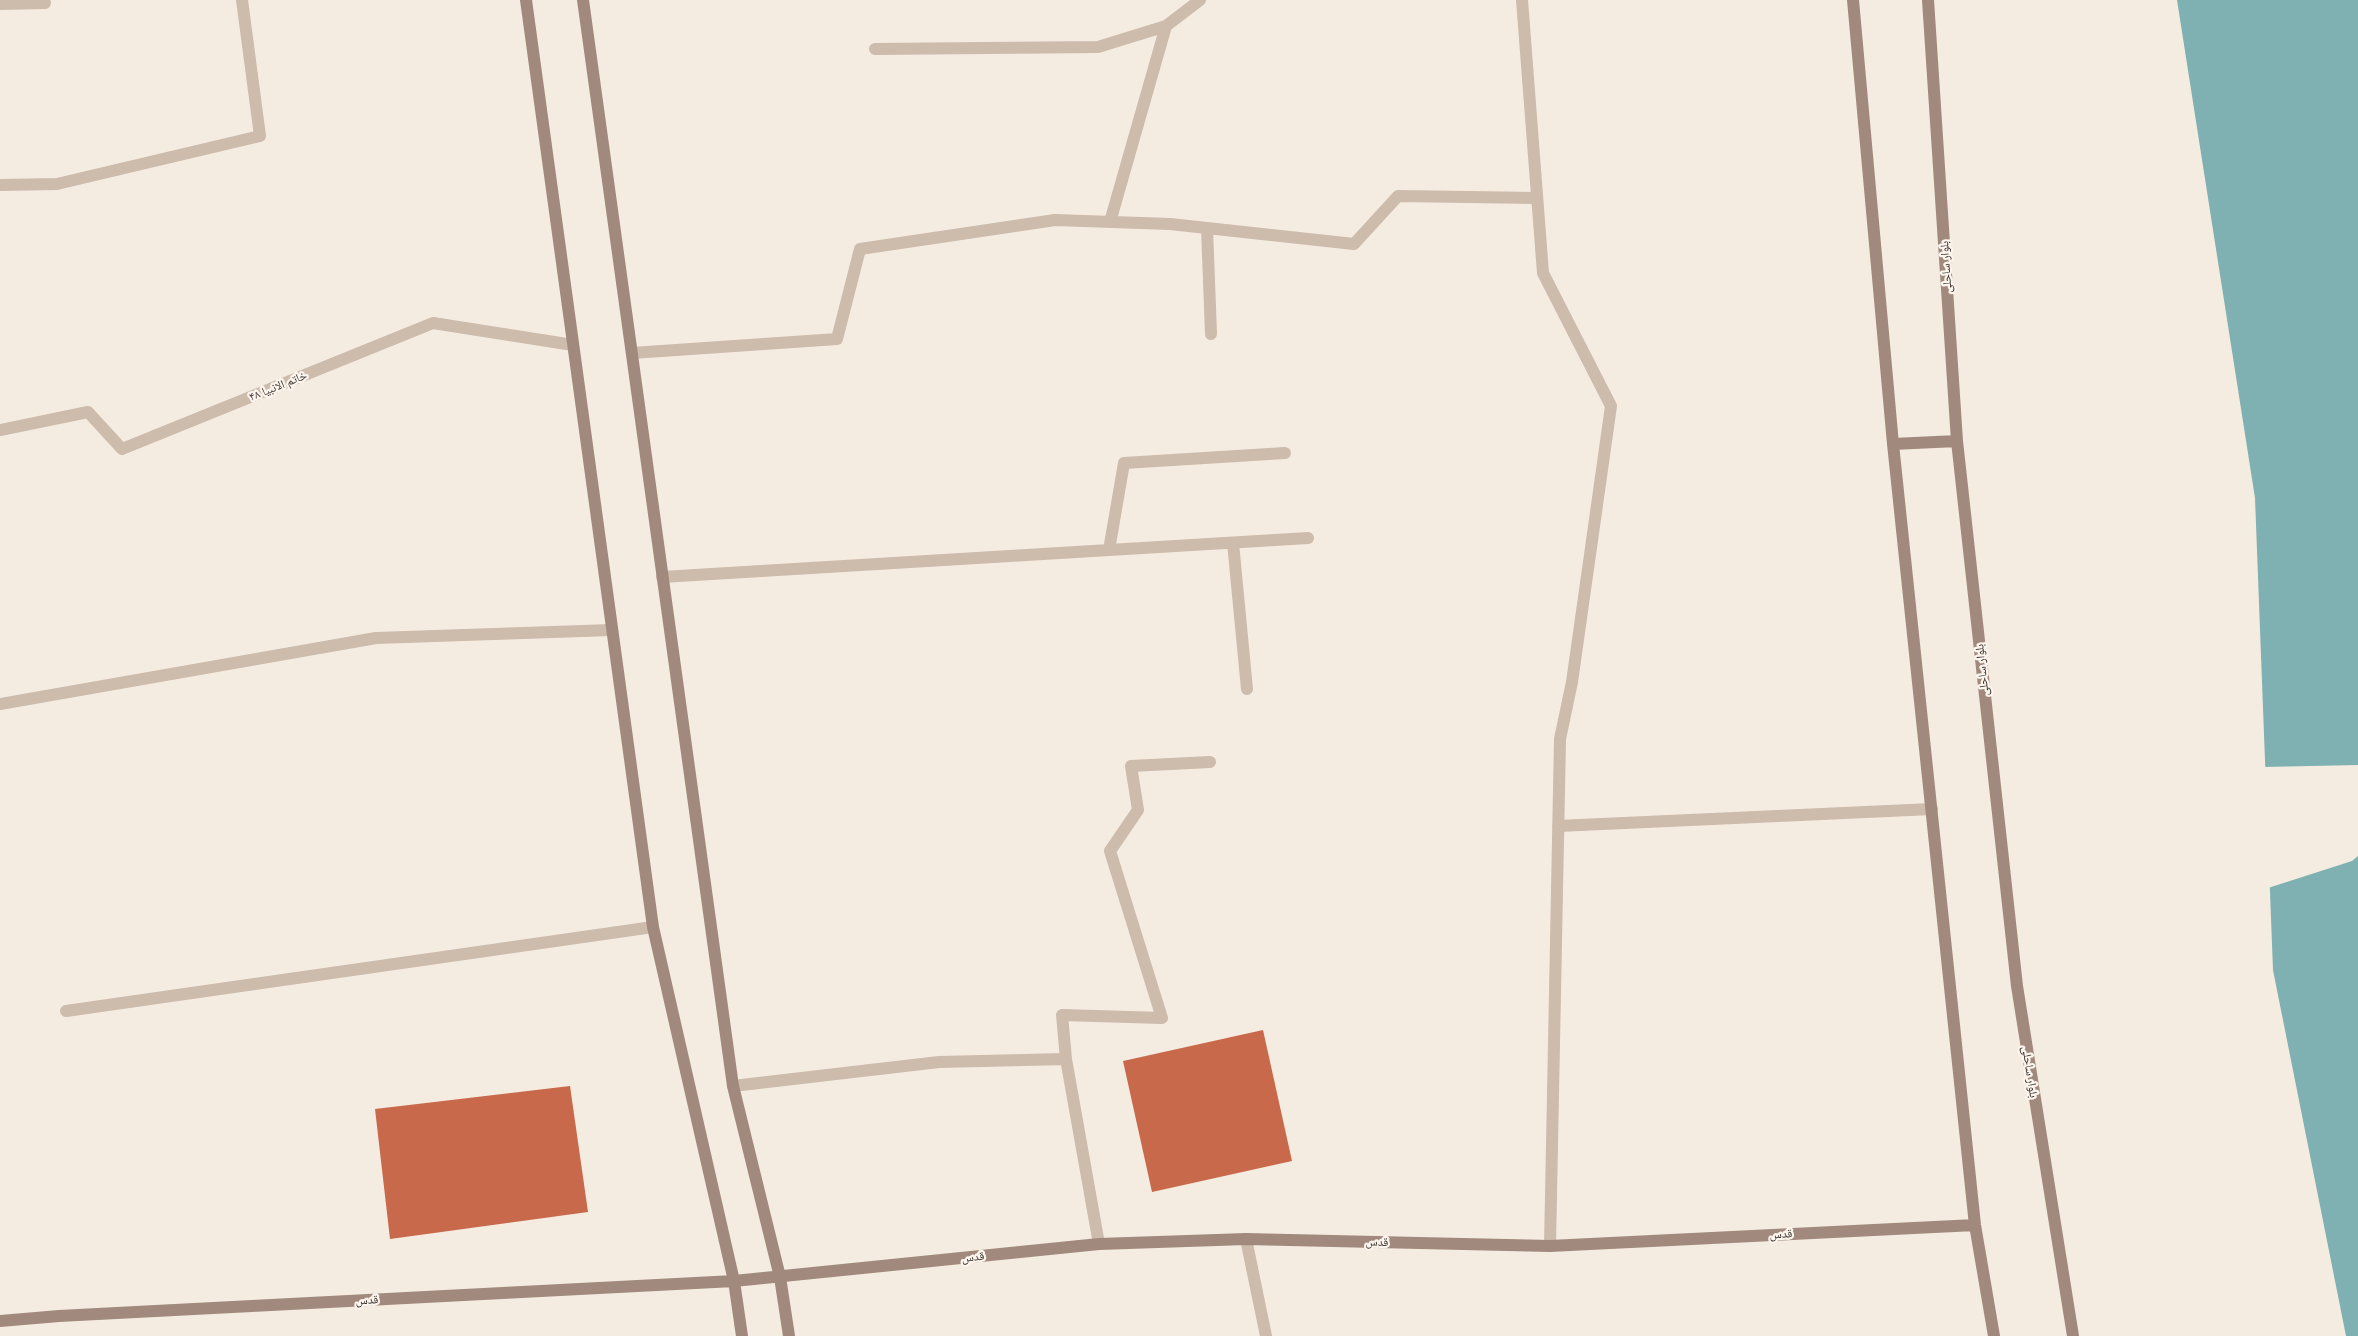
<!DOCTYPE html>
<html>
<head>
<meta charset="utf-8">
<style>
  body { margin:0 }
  canvas { display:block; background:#f4ebe1 }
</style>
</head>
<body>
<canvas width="2358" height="1336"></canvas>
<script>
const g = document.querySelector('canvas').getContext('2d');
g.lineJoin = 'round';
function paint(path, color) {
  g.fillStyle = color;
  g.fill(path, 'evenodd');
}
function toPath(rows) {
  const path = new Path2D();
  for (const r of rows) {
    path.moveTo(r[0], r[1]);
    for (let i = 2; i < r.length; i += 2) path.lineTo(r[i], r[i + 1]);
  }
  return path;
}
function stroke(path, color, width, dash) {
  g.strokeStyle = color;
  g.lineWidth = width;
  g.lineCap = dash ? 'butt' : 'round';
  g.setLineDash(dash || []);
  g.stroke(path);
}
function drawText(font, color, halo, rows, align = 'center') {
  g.font = font + ' "Golos Text","Noto Naskh Arabic",sans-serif';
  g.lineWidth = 4.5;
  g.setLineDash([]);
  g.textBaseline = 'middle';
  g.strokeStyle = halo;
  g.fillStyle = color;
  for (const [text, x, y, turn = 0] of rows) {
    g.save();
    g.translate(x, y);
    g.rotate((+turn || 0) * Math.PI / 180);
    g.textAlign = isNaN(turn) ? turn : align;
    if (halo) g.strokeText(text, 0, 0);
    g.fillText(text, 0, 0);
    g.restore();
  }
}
paint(toPath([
  [2177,0,2358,0,2358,1336,2346,1336,2273,970,2255,498]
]), '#7fb0b2');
paint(toPath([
  [2358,765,2358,856,2352,861,2268,888,2263,767]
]), '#f4ebe1');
paint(toPath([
  [1263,1030,1292,1161,1152,1192,1123,1061],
  [570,1086,588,1212,390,1239,375,1109]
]), '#c8694b');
stroke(toPath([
  [0,185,57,184,260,136,242,0],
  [0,704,376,638,612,630],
  [66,1011,653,927],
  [733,1086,939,1062,1066,1059],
  [1099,1244,1066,1059,1062,1015,1162,1018,1110,851,1138,810,1131,766,1210,762]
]), '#cdbbac', 12);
stroke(toPath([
  [1522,0,1543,273,1611,406,1572,682,1560,739,1550,1246],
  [0,4,45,3],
  [875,49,1098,47,1166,26],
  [1110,222,1166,26,1200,0],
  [1207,228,1211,334],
  [632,353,837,339,860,249,1055,220,1170,224,1354,244,1398,196,1537,198],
  [0,430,88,412,122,449,433,323,573,345],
  [1233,543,1247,689],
  [1109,550,1124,463,1285,453],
  [662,577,1308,538],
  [1558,826,1932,809],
  [1246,1239,1266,1336]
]), '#cdbbac', 12);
stroke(toPath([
  [526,0,653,927,734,1281,742,1336],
  [583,0,733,1086,780,1277,789,1336],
  [1853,0,1893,444,1975,1225,1994,1336],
  [1928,0,1957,441,2017,986,2073,1336],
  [1893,444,1957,441],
  [0,1321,59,1316,734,1281,1099,1244,1246,1239,1550,1246,1975,1225]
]), '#a18a7d', 12);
drawText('12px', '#3b302b', '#fbf5ee', [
  ["بلوار ساحلی",1946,267,-94],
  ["خاتم الانبیا ۴۸",278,386,-22],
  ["بلوار ساحلی",1982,670,-96],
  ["بلوار ساحلی",2030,1072,81],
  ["قدس",1781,1234,-3],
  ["قدس",1377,1242,1],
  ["قدس",973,1257,-6],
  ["قدس",367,1300,-3]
]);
</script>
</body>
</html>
